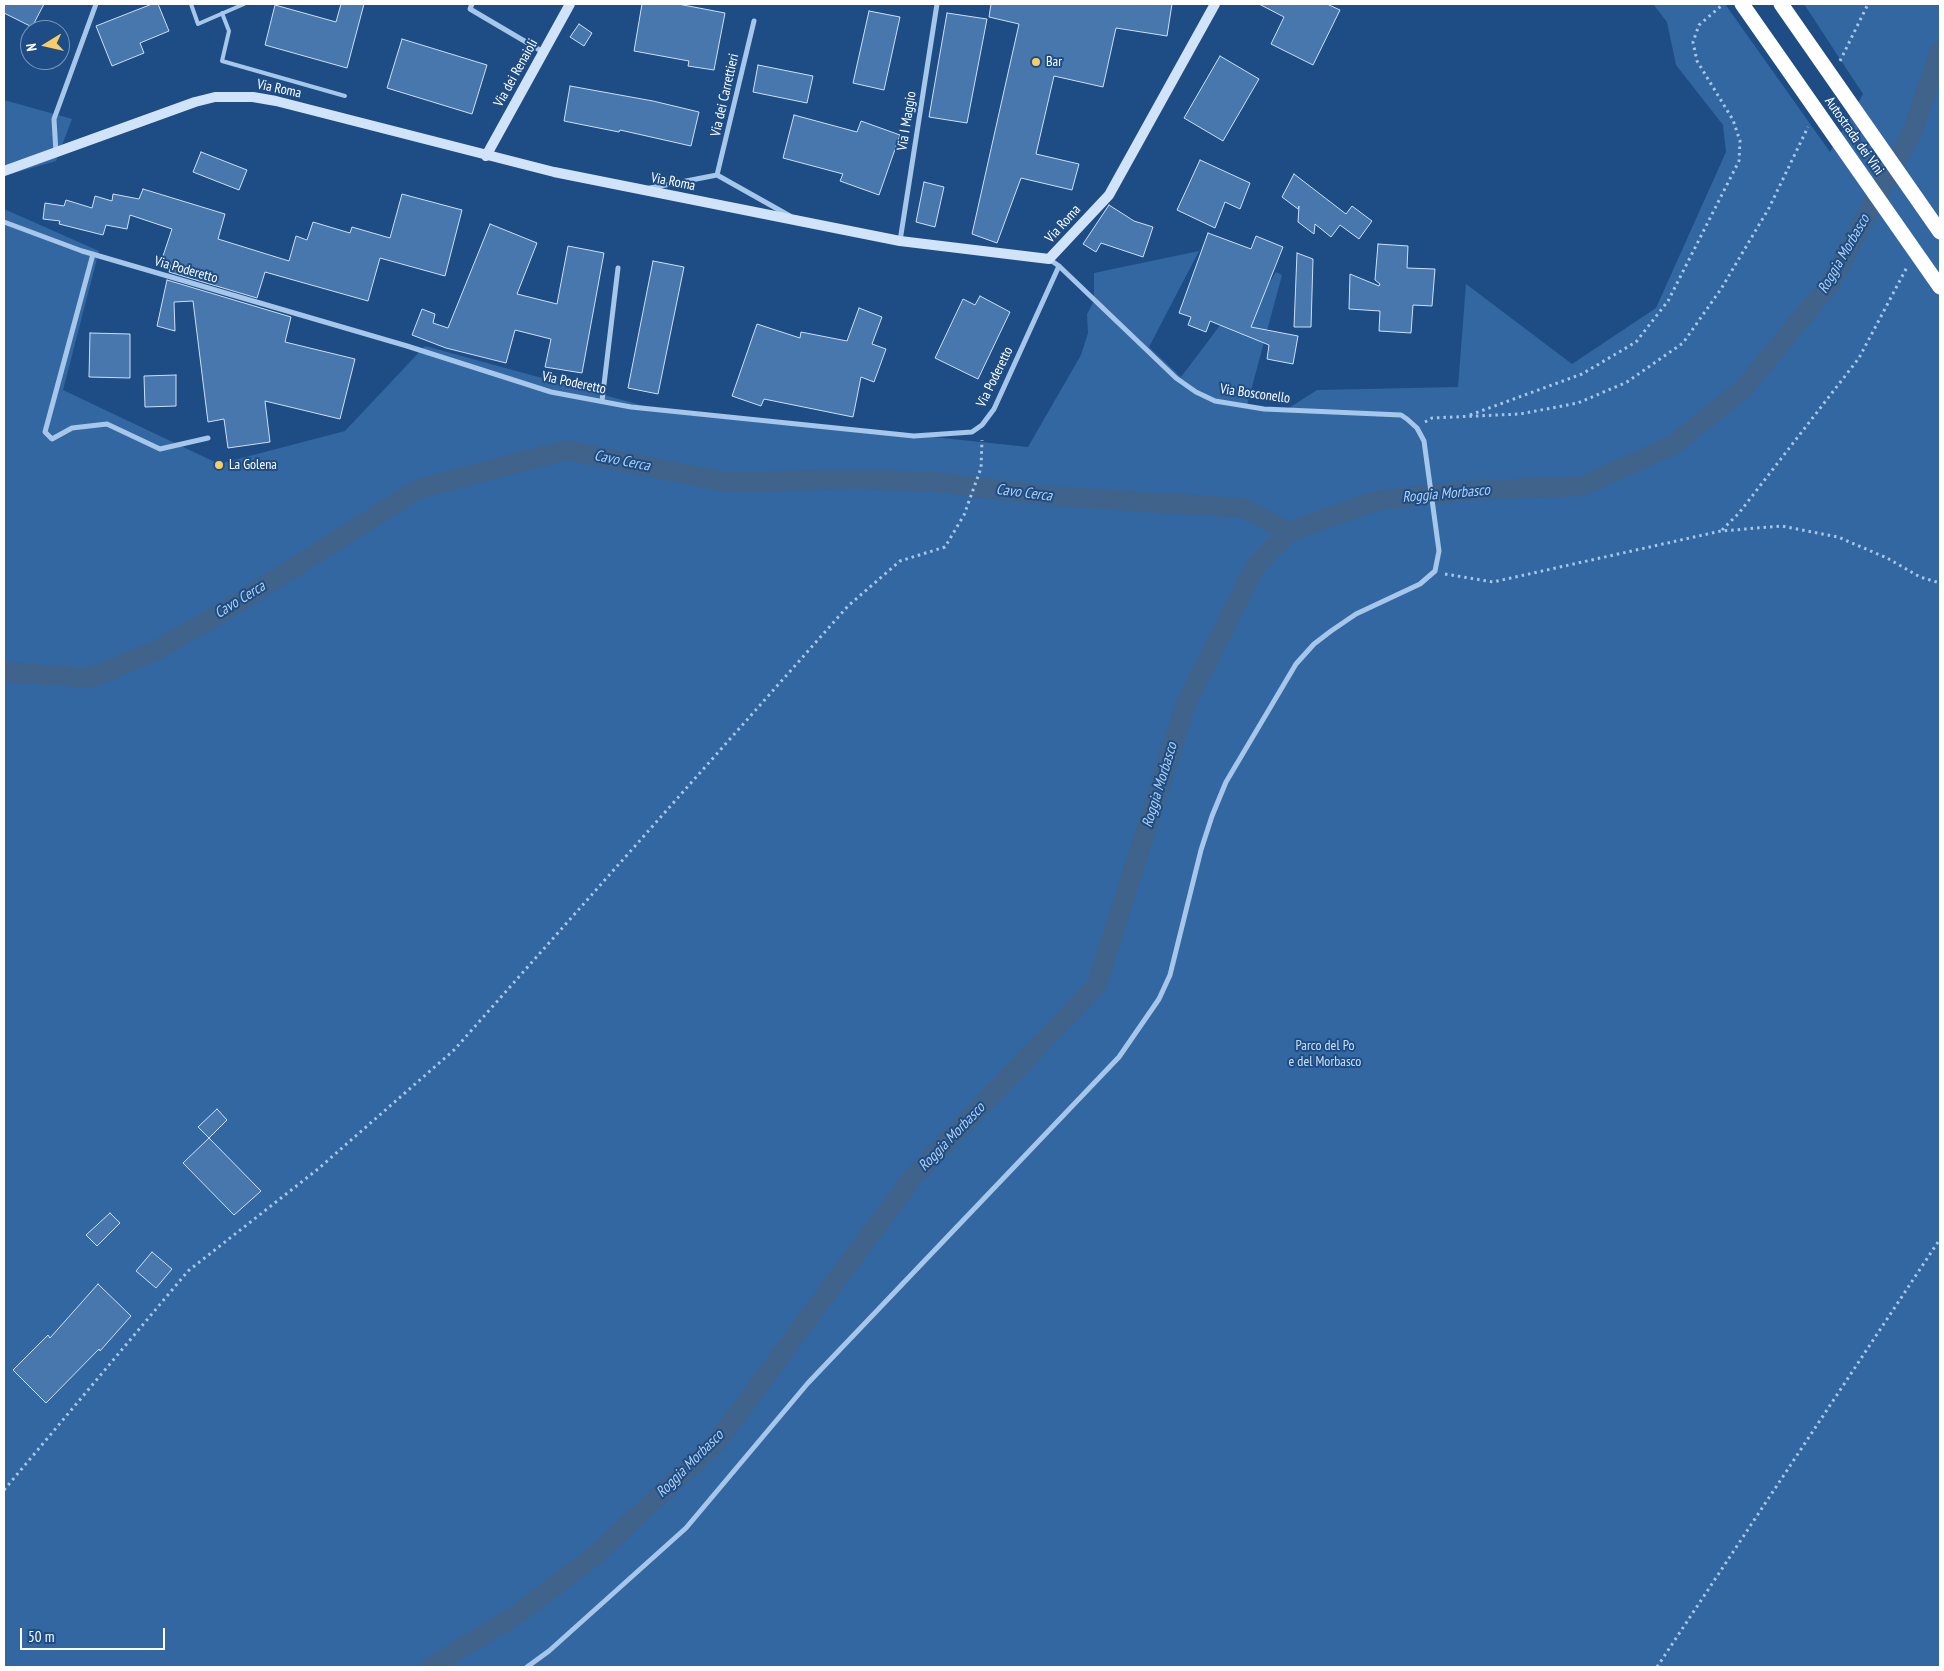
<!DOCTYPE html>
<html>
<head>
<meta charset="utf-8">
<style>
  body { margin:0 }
  #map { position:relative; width:1944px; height:1671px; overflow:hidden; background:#1e4d85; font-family:"PT Sans Narrow",sans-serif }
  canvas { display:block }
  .frame { position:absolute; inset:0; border:5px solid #fff; pointer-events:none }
  .north { position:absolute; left:20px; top:20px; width:50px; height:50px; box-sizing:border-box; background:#1e4d85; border:1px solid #7894b6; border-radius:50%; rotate:261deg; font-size:14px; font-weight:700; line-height:20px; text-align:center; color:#fff }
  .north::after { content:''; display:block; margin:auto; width:18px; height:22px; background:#f9cc65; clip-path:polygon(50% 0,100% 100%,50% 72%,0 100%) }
  .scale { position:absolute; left:20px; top:1628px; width:145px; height:22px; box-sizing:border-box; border:2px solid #fff; border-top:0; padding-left:6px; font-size:15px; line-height:18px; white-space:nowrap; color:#fff; -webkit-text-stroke:4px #1e4d85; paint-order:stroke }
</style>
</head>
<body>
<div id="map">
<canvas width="1944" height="1671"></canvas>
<div class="frame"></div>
<div class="north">N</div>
<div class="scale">50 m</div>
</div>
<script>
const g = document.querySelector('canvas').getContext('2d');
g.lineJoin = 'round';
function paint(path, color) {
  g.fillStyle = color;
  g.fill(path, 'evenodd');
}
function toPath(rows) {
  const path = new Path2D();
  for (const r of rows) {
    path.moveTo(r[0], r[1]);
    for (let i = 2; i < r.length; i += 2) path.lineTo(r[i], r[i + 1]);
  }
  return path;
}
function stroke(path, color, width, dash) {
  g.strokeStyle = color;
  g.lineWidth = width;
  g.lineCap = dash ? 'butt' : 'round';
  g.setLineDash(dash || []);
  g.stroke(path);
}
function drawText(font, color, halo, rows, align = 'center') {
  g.font = font + ' "PT Sans Narrow",sans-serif';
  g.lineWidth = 4;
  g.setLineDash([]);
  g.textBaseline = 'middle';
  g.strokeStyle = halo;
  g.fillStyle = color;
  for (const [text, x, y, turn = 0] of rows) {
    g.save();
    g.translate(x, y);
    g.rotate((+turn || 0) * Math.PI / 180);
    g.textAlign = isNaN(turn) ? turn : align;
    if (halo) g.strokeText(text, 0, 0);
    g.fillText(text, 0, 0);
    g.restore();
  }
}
paint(toPath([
  [1653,4,1725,4,1830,152,1863,94,1804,4,1940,4,1940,1667,4,1667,4,209,99,251,63,390,219,464,345,431,425,346,648,407,1028,447,1081,355,1088,333,1087,314,1094,301,1094,273,1199,251,1149,347,1181,377,1221,324,1239,333,1276,272,1282,275,1246,409,1289,408,1317,390,1458,387,1466,284,1572,364,1656,308,1726,152,1723,125,1676,65,1667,22],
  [4,100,72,119,56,161,4,176]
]), '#3267a2');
stroke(toPath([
  [4,672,90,678,157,650,228,609,418,489,566,450,726,482,860,479,935,482,1051,496,1243,508,1289,532],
  [430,1667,516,1615,594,1556,716,1443,912,1178,1097,985,1186,703,1256,565,1289,532,1375,501,1463,491,1582,486,1673,445,1744,388,1829,285,1913,130,1940,51]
]), '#40638b', 20);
const building = toPath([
  [4,4,44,4,32,27,4,13,4,4],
  [152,4,158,4,169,31,140,43,144,53,112,66,96,26,152,4],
  [341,4,364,4,347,68,265,45,275,5,336,22,341,4],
  [642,4,678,4,725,13,714,70,688,66,689,61,634,51,642,4],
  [991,4,1172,4,1167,36,1116,28,1103,87,1054,76,1036,154,1079,164,1072,190,1021,178,997,243,972,234,1019,24,989,17,991,4],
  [1259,4,1327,4,1340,10,1313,65,1271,44,1284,17,1259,4],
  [869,11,900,17,884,90,853,83,869,11],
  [947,13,987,19,967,123,929,117,947,13],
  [579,24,592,33,584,46,570,37,579,24],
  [402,39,487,65,472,114,387,88,402,39],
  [1220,56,1259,79,1223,141,1184,118,1220,56],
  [758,65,813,76,807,103,753,92,758,65],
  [570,86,653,101,699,112,691,146,620,130,619,132,564,121,570,86],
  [794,115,857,132,861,121,900,135,879,195,840,181,843,174,783,158,794,115],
  [201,152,247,170,239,190,193,172,201,152],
  [1200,160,1250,183,1240,209,1225,202,1215,228,1177,210,1200,160],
  [1294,174,1346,214,1352,206,1372,221,1359,239,1340,225,1331,237,1315,224,1314,234,1298,222,1299,206,1298,209,1282,197,1294,174],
  [924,182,944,187,935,227,916,222,924,182],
  [143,189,225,214,218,239,289,261,296,236,307,240,313,222,350,233,352,227,390,238,402,194,462,210,445,276,380,258,368,301,265,272,257,298,169,272,171,265,161,262,172,229,130,215,127,229,106,225,103,235,59,224,60,221,43,219,45,203,64,206,66,200,92,208,95,196,112,201,113,194,139,199,143,189],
  [1109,205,1134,221,1153,227,1143,257,1101,243,1096,252,1083,244,1109,205],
  [490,224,537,243,517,294,557,304,568,246,604,253,582,373,545,367,551,339,515,330,506,363,446,348,412,335,422,309,435,314,433,323,448,328,490,224],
  [1208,233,1251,249,1256,236,1283,247,1251,327,1298,336,1293,364,1267,359,1269,345,1210,321,1206,332,1188,325,1191,317,1179,313,1208,233],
  [1378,244,1408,246,1407,268,1435,269,1432,306,1413,305,1411,333,1379,331,1380,311,1349,309,1350,274,1379,286,1380,284,1375,280,1378,244],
  [1297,253,1313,259,1311,327,1294,327,1297,253],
  [653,261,684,267,658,394,628,388,653,261],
  [167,280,291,317,285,342,355,359,340,419,265,401,270,442,228,448,224,419,208,422,193,301,174,302,175,331,157,326,167,280],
  [980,296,1010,312,978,379,935,358,963,299,975,305,980,296],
  [859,308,882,317,872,344,886,349,874,382,861,377,853,417,764,399,761,406,732,396,757,324,800,338,801,332,847,341,859,308],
  [90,333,130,334,130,378,89,377,90,333],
  [176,375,176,406,145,407,144,376,176,375],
  [217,1109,227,1120,209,1138,198,1127,217,1109],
  [209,1138,261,1191,234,1215,183,1163,209,1138],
  [110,1213,120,1223,97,1246,86,1235,110,1213],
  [152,1252,172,1269,156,1288,136,1271,152,1252],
  [98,1284,131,1316,100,1351,99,1349,46,1403,13,1370,48,1335,50,1338,98,1284]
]);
paint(building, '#4777ad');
stroke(building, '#cbe0f7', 1);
stroke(toPath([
  [1840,61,1868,4],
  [1470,415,1582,374,1636,342,1668,301,1739,161,1740,141,1733,120,1697,61,1693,42,1699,25,1721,6],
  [1425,422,1432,418,1520,414,1578,403,1627,382,1683,343,1721,289,1769,208,1808,127],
  [1722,530,1739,513,1859,358,1907,267],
  [1445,574,1493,582,1721,531,1782,526,1838,537,1887,558,1920,577,1940,583],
  [4,1490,188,1271,318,1169,454,1050,848,606,900,561,945,547,964,515,981,468,982,440],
  [1657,1667,1940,1239]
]), '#a6c6ea', 3, [2.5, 4]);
stroke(toPath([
  [191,4,198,24,244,4],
  [222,13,229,31,222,61,345,96]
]), '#a6c6ea', 4);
stroke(toPath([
  [472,4,470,9,543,52],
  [56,153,54,119,96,4],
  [717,175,790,216],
  [650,188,717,175,754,21],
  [4,222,82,251,407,346,551,392,631,407,914,436,972,432,982,425,994,409,1059,266],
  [900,241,937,4],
  [93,254,45,432,52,439,72,428,107,424,160,449,208,438],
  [602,401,618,268],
  [527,1667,549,1651,686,1528,808,1383,1119,1057,1159,999,1170,975,1201,850,1212,816,1226,782,1296,664,1314,644,1331,631,1356,614,1420,584,1435,571,1439,551,1424,441,1417,428,1407,419,1401,415,1264,409,1215,401,1196,392,1176,378,1059,266,1049,259]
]), '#a6c6ea', 5);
stroke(toPath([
  [486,156,570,4],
  [4,171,195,102,215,97,253,97,276,101,554,172,900,241,1049,259,1109,195,1215,4]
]), '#d1e3f8', 10);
stroke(toPath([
  [1742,4,1940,287],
  [1781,4,1940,232]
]), '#fff', 15);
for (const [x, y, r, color] of [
  [1036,62,5,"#f9cc65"],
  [219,465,5,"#f9cc65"]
]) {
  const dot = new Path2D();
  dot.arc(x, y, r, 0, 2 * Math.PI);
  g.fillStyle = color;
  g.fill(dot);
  stroke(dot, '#1e4d85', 2);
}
drawText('14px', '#fff', '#1e4d85', [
  ["Bar",1046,62],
  ["La Golena",229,465]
], 'left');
drawText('14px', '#fff', '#1e4d85', [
  ["Via dei Renaioli",516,73,-61],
  ["Via Roma",279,89,12],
  ["Via dei Carrettieri",725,95,-77],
  ["Via I Maggio",907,121,-81],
  ["Autostrada dei Vini",1854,136,55],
  ["Via Roma",673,182,11],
  ["Via Roma",1063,224,-48],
  ["Via Poderetto",186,270,16],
  ["Via Poderetto",995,377,-64],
  ["Via Poderetto",574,383,12],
  ["Via Bosconello",1255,394,8]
]);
drawText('14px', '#cbe0f7', '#1e4d85', [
  ["Parco del Po",1325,1046],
  ["e del Morbasco",1325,1062]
]);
drawText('italic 15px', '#b2d0f1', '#1e4d85', [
  ["Roggia Morbasco",1844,254,-60],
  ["Cavo Cerca",622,461,11],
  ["Cavo Cerca",1024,493,7],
  ["Roggia Morbasco",1446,494,-5],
  ["Cavo Cerca",240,600,-32],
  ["Roggia Morbasco",1160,785,-73],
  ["Roggia Morbasco",952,1137,-46],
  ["Roggia Morbasco",690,1464,-45]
]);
</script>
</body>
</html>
